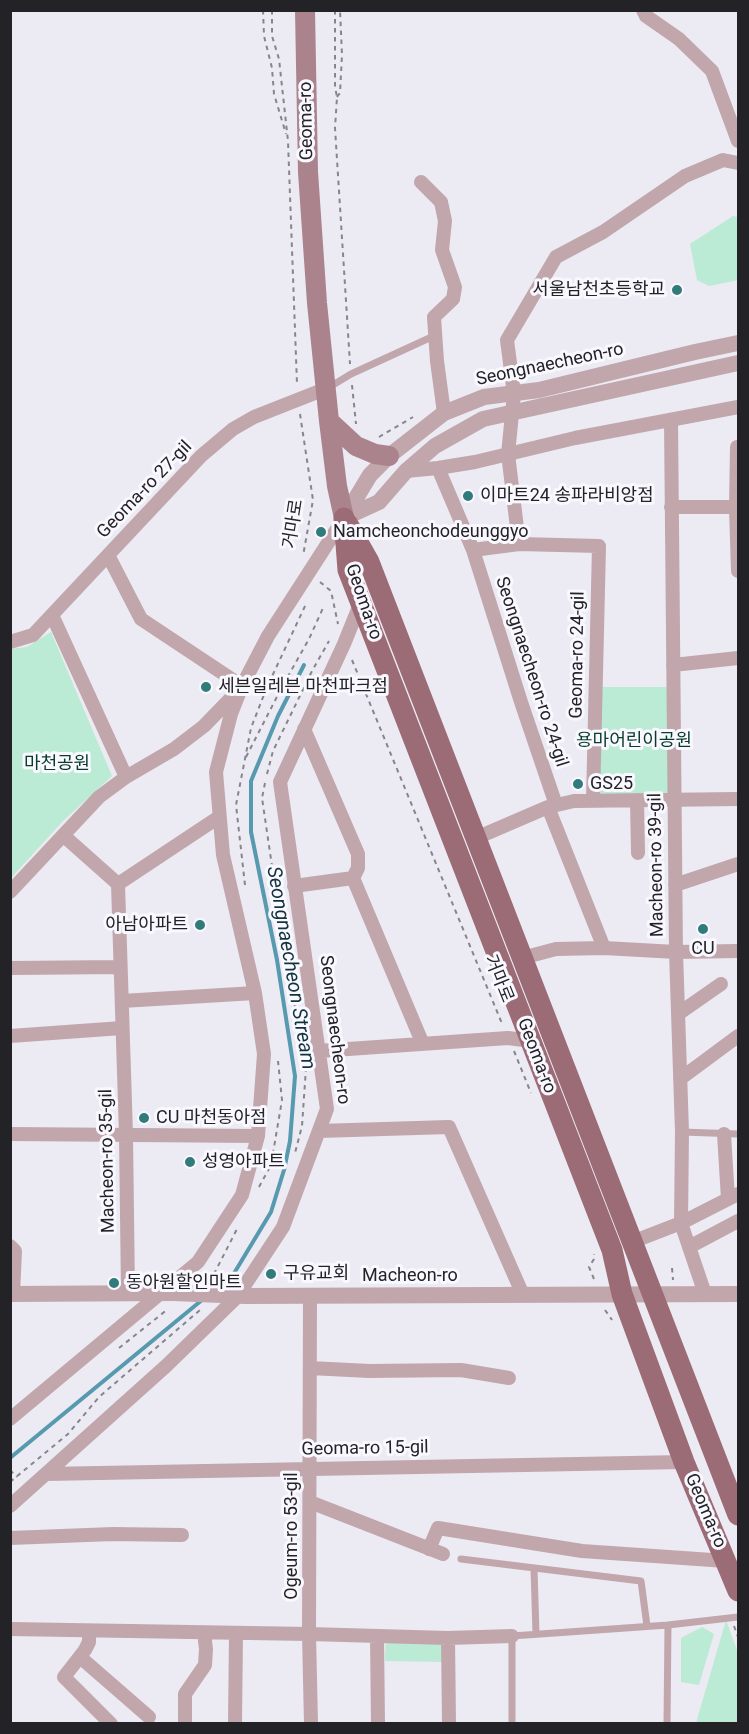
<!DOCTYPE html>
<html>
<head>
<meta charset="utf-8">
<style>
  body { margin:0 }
  #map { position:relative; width:749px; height:1734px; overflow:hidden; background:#eceaf3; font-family:Roboto,sans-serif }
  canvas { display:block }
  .frame { position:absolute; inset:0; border:12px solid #232226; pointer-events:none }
</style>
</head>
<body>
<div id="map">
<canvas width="749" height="1734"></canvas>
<div class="frame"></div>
</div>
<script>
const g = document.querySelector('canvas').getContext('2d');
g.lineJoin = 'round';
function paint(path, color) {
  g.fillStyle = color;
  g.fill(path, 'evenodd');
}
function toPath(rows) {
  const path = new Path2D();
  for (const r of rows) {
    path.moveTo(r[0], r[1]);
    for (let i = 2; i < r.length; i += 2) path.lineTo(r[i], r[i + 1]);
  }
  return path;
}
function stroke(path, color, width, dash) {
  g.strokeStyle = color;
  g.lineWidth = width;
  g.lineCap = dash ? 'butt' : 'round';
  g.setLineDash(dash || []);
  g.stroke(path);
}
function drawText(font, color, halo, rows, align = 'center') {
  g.font = font + ' Roboto,"Noto Sans KR",sans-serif';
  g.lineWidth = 6;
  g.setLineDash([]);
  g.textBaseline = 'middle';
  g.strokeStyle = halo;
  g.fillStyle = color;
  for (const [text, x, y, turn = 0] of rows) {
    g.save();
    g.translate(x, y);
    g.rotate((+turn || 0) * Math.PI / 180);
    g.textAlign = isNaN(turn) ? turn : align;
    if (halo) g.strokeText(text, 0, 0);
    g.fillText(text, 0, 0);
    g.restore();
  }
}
paint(toPath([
  [733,216,738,217,738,280,709,286,697,280,690,244],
  [51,632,112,776,63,821,11,878,11,649,27,647],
  [599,687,670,687,669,796,597,795],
  [726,1620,738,1653,738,1723,696,1723],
  [702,1627,714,1634,699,1685,681,1682,681,1638],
  [386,1640,443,1641,443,1662,385,1661]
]), '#bbebd4');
stroke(toPath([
  [215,1289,233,1275,271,1212,284,1170,290,1141,295,1076,277,960,251,832,251,781,278,716,304,665],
  [10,1458,202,1300]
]), '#5799ae', 4);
stroke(toPath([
  [263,10,264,36,272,68,274,94,286,134],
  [272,10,272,36,279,59,288,141,297,384],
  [335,10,335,87,337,97,335,128,350,364],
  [337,97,340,93,342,55,340,10],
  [352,385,356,424],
  [300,414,313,500,303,556],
  [379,437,413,417],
  [320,582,331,591,338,624],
  [352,660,503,1026],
  [246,757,283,685,309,639,323,608],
  [267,774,273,751,312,671,329,641],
  [265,783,262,798,283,941,306,1068,302,1126,295,1153],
  [245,885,236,805,251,728,267,687,306,604],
  [514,1051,531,1093],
  [259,1187,271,1165,282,1100,278,1061],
  [672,1268,673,1280],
  [206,1279,215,1272,237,1229],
  [594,1279,589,1267,594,1259,594,1254],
  [605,1310,612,1320],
  [119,1348,168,1309],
  [10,1470,17,1477],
  [10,1482,68,1434,99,1397,200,1310],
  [734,1626,738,1637]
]), '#87858c', 2, [4.5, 4.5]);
stroke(toPath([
  [328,388,351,374,436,335],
  [682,1132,738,1134],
  [461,1559,641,1581,647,1626],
  [534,1568,536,1634],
  [668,1625,738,1617],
  [512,1724,512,1636,668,1625,667,1724]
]), '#c1a6ac', 7);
stroke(toPath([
  [643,10,646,16,679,39,712,71,738,141],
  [421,182,441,202,445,221,442,250,455,287,453,299,434,317,437,361,444,413],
  [671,420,676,952,682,1132,681,1223,705,1294],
  [737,447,736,508,738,571],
  [438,468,473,550,521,702,556,805],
  [406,471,438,468,475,462,575,438,738,407],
  [671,507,738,507],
  [519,544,508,454,514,394,507,340,556,257,603,232,685,176,723,160,738,163],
  [473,550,519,544,599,546,593,801],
  [108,555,141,619,242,686],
  [52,615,126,777],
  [10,642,33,635,201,456,233,429,254,417,325,389],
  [673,665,738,658],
  [304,729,358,854,358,868,353,878,422,1042],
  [637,800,638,853],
  [548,807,604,948],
  [64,836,118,884,126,1135,128,1293],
  [476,838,548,807,574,801,738,799],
  [118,884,219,817],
  [675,885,738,864],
  [294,886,353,878],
  [10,892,99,797,126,777,174,749,204,726,237,692],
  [522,958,556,949,604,948,676,952,738,951],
  [10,968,120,967],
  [122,1001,255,993],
  [678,1014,721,984],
  [10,1036,122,1028],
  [319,1051,508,1038,531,1041],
  [680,1079,738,1036],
  [319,1131,449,1127,523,1295],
  [10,1134,258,1136],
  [724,1134,728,1199],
  [632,1242,681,1223,738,1194],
  [10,1246,15,1251,13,1294],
  [689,1247,738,1221],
  [310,1295,309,1634,311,1724],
  [310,1368,369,1371,461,1370,509,1378],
  [10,1419,198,1262,242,1195,258,1136,264,1054,255,993,223,855,216,772,231,714,242,686,268,636,344,518],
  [46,1474,684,1462],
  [310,1502,443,1554],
  [10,1506,166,1366,237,1297,283,1227,327,1109,280,782,344,644,361,602],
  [10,1538,113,1534,182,1535],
  [429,1549,438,1528,582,1551,726,1561],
  [10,1629,309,1634,448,1638,512,1636],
  [89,1631,89,1642,85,1650,64,1677,111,1724],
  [377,1636,378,1724],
  [448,1638,449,1724],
  [80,1657,149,1717],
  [185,1724,185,1694,205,1665,206,1649,204,1633],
  [235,1724,236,1634]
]), '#c1a6ac', 14);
stroke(toPath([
  [344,518,370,475,389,456,444,413,484,397,539,390,695,352,738,343],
  [344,518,379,502,406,471,435,446,483,419,738,363],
  [10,1294,173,1293],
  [246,1296,738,1294]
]), '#c1a6ac', 16);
stroke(toPath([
  [305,10,308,172,317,303,329,421,337,486,344,518],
  [329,421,356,446,375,454,389,456]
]), '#ab838d', 20);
stroke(toPath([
  [344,518,348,570,612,1250,622,1294,684,1462,738,1591],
  [347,523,369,562,738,1515]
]), '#9b6b76', 21);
stroke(toPath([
  [173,1293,246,1296]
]), '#c1a6ac', 16);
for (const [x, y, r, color] of [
  [677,290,6,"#317b7a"],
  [468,496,6,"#317b7a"],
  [321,532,6,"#317b7a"],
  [206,687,6,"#317b7a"],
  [578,784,6,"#317b7a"],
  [200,925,6,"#317b7a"],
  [703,929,6,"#317b7a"],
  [144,1118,6,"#317b7a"],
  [190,1162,6,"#317b7a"],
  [271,1274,6,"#317b7a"],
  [114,1283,6,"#317b7a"]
]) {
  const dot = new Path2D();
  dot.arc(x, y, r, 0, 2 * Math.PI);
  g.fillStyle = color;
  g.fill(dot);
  stroke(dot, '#f9f8ff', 2);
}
drawText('18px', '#232226', '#f9f8ff', [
  ["Geoma-ro",307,121,-91],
  ["Seongnaecheon-ro",550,365,-12],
  ["Geoma-ro 27-gil",145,490,-46],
  ["거마로",294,524,-81],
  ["Geoma-ro",363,602,71],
  ["Geoma-ro 24-gil",578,655,-89],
  ["Seongnaecheon-ro 24-gil",531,672,72],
  ["Macheon-ro 39-gil",657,865,-91],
  ["거마로",498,979,68],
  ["Seongnaecheon-ro",334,1030,83],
  ["Geoma-ro",536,1056,69],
  ["Macheon-ro 35-gil",108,1161,-91],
  ["Macheon-ro",410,1276],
  ["Geoma-ro 15-gil",365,1449,-1],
  ["Geoma-ro",705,1511,67],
  ["Ogeum-ro 53-gil",292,1536,-90]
]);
drawText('18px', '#232226', '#f9f8ff', [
  ["서울남천초등학교",665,290,"right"],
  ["이마트24 송파라비앙점",480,496],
  ["Namcheonchodeunggyo",333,532],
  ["세븐일레븐 마천파크점",218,687],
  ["GS25",590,784],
  ["아남아파트",188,925,"right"],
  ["CU",703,949,"center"],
  ["CU 마천동아점",156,1118],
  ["성영아파트",202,1162],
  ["구유교회",283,1274],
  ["동아원할인마트",126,1283]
], 'left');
drawText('18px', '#073c2a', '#f9f8ff', [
  ["용마어린이공원",634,741],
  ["마천공원",57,764]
]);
drawText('italic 20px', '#12333d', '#f9f8ff', [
  ["Seongnaecheon Stream",290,968,80]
]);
</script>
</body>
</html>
